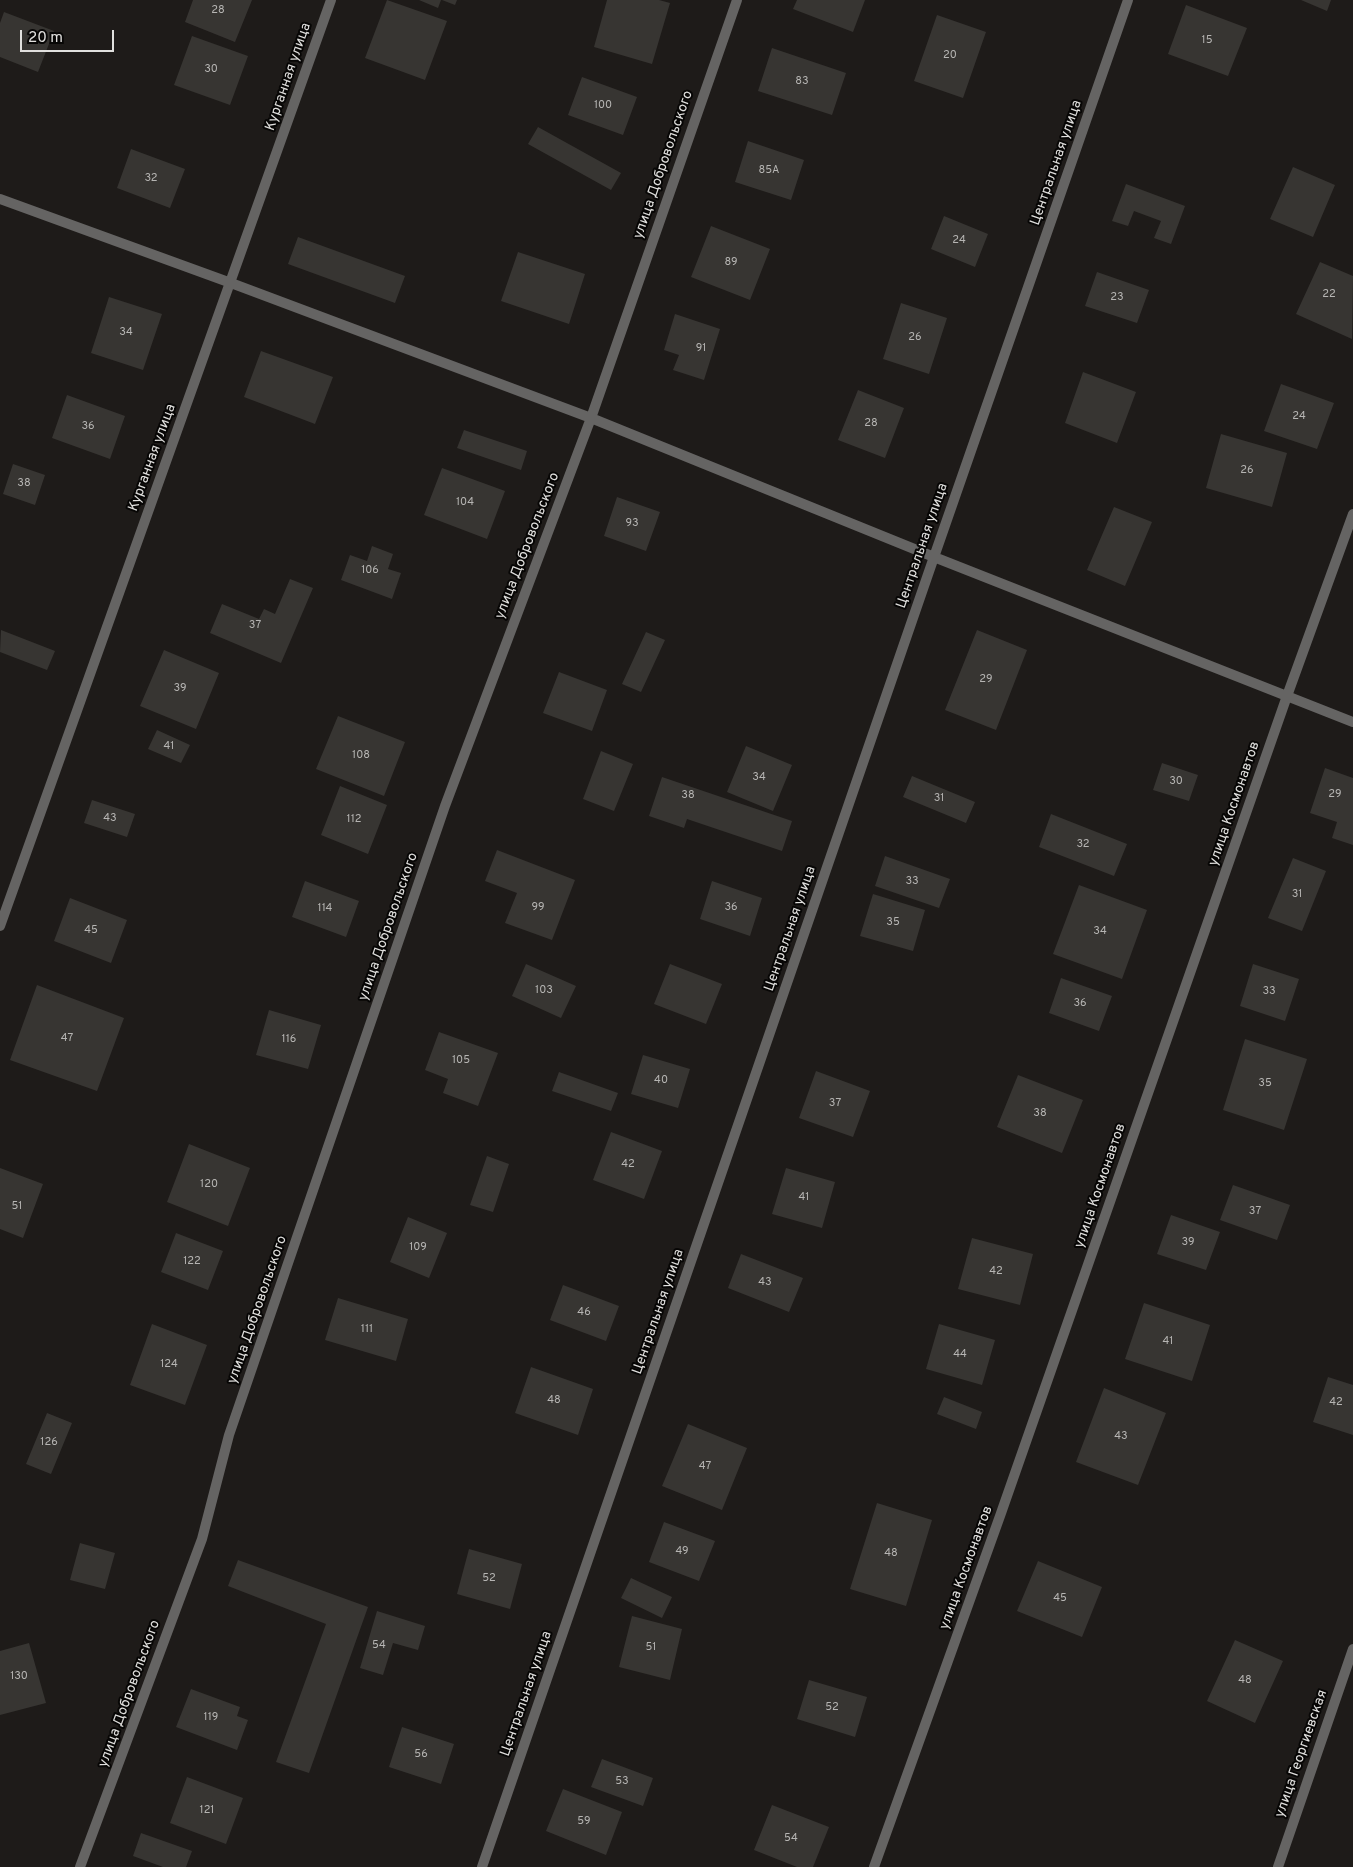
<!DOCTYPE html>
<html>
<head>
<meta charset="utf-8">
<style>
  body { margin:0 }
  #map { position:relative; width:1353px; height:1867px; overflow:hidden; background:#1e1b19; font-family:Overpass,sans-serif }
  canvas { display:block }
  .scale { position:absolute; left:20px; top:30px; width:94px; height:22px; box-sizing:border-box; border:2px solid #e1e0de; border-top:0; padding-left:6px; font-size:15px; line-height:18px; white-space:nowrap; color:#e1e0de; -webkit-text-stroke:4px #070605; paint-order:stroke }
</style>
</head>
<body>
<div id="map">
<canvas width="1353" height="1867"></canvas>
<div class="scale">20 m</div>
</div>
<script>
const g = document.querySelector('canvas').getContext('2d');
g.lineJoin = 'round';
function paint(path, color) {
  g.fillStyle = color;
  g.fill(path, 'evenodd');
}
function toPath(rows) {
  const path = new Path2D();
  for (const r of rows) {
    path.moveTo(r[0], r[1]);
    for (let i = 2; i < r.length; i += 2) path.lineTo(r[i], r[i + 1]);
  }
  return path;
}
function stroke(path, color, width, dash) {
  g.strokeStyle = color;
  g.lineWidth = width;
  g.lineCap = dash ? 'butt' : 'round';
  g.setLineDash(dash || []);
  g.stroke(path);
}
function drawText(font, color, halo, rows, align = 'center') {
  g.font = font + ' Overpass,sans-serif';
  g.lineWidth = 4;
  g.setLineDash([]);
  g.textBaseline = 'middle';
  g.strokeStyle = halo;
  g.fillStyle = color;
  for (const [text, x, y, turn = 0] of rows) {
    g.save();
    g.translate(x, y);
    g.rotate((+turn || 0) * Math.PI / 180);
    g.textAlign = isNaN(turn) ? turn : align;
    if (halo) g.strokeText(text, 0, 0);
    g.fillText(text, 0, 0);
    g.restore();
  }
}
paint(toPath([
  [193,0,252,0,235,42,185,22],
  [387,0,447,21,425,80,365,58],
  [419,0,441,0,438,8],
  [442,0,457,0,455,5],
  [607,0,659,0,670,3,652,64,594,47],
  [797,0,865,0,853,32,793,9],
  [1301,0,1331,0,1327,11],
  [1186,5,1247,28,1228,76,1168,54],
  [4,12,54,31,38,72,0,57,0,23],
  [937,15,986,32,963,98,914,81],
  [192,36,248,56,230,105,174,85],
  [772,48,846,73,832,115,758,91],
  [582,77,637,97,623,135,568,115],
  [538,127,621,173,611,190,528,144],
  [748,141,804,160,791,200,735,182],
  [131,149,185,169,170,208,117,188],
  [1293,167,1335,185,1313,237,1270,219],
  [1126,184,1185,206,1171,244,1154,238,1161,221,1134,211,1128,226,1112,221],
  [944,216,988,234,975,267,931,249],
  [711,226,770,249,750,300,691,277],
  [298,237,405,276,395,303,288,264],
  [518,252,585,274,569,324,501,301],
  [1320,262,1353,276,1352,339,1296,314],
  [1097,272,1149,290,1137,323,1085,306],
  [109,297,162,314,143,370,91,353],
  [901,303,947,318,929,374,883,359],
  [675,314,720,329,704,380,673,370,679,355,664,350],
  [261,351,333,377,315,424,244,397],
  [1083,372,1136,392,1117,443,1065,423],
  [1281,384,1334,403,1317,449,1264,431],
  [858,390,904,408,885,458,838,440],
  [67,395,125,416,110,459,52,438],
  [464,430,527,451,521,470,457,448],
  [1221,434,1287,453,1272,507,1206,488],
  [13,464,45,475,35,505,3,494],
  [442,468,505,491,487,539,424,515],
  [617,497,660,512,646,551,604,536],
  [1114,507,1152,522,1125,586,1087,570],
  [372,546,393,554,388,569,401,573,392,599,341,580,350,555,367,561],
  [290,579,313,588,281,663,210,633,222,604,259,619,264,609,275,614],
  [1,630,55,651,47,670,0,652],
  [977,630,1027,650,996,730,945,710],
  [646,632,665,640,641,692,622,684],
  [164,650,219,673,196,729,140,706],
  [559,672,607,690,592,731,543,713],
  [338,716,405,742,384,796,316,769],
  [157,730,190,745,181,763,148,749],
  [746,746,792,765,773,811,727,792],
  [601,751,633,764,614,811,583,799],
  [1162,763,1198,775,1189,801,1153,790],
  [1325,768,1353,778,1353,845,1332,838,1337,822,1310,813],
  [912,776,975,802,966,823,903,797],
  [662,777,792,821,782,851,687,819,684,828,649,816],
  [340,786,387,805,368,854,321,835],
  [92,800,135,814,127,837,84,823],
  [1051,814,1127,844,1114,876,1039,847],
  [497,850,575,880,552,940,505,923,517,893,485,881],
  [885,856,950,879,939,908,875,886],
  [1293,858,1326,871,1302,931,1268,918],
  [305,881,359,901,346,937,292,917],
  [712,881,762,898,750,936,700,919],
  [1079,885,1147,910,1122,979,1053,954],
  [873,894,925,910,913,951,860,936],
  [70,898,127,920,111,963,54,941],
  [526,964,576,986,561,1018,512,996],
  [670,964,722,984,706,1024,654,1004],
  [1253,964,1299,979,1285,1021,1240,1006],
  [1061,978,1112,996,1099,1031,1049,1013],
  [37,985,124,1018,97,1091,10,1060],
  [269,1010,321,1025,308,1069,256,1055],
  [439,1032,498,1053,478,1106,443,1093,448,1079,425,1070],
  [1245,1039,1307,1059,1284,1130,1223,1110],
  [643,1055,690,1069,678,1108,631,1094],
  [816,1071,870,1091,853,1137,799,1118],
  [559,1072,618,1093,611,1111,552,1091],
  [1018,1075,1083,1100,1062,1153,997,1127],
  [611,1132,662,1151,644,1199,593,1180],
  [189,1144,250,1168,228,1226,167,1202],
  [487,1156,509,1164,493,1212,470,1205],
  [0,1168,43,1184,23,1238,0,1229],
  [786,1168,835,1182,822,1228,772,1214],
  [1233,1185,1290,1205,1277,1240,1220,1220],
  [1171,1215,1220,1232,1206,1270,1157,1254],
  [408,1217,447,1233,429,1278,390,1262],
  [176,1233,223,1251,208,1290,161,1272],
  [972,1238,1033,1254,1020,1305,958,1289],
  [741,1254,803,1278,789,1312,728,1288],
  [563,1285,619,1306,606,1341,550,1320],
  [338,1298,408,1319,396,1361,325,1340],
  [1144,1303,1210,1325,1192,1381,1125,1359],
  [152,1324,207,1345,185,1405,130,1385],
  [939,1324,995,1340,982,1385,926,1369],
  [531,1367,593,1389,578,1435,515,1413],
  [1328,1377,1353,1385,1353,1435,1313,1422],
  [1104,1388,1166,1413,1138,1485,1076,1462],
  [944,1397,982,1412,976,1429,937,1414],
  [47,1413,72,1423,51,1474,26,1464],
  [688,1424,747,1448,722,1510,662,1486],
  [877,1503,932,1520,906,1606,850,1589],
  [664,1522,715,1541,699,1581,649,1562],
  [80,1543,115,1553,105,1589,70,1580],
  [469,1549,522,1564,510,1609,457,1594],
  [238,1560,368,1607,309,1773,276,1762,326,1624,228,1586],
  [1038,1561,1102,1587,1082,1637,1017,1611],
  [631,1578,672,1597,662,1618,621,1598],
  [377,1611,425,1626,418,1650,393,1643,383,1675,360,1668],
  [632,1616,682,1629,670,1680,619,1667],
  [1235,1640,1283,1661,1255,1723,1207,1701],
  [29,1643,46,1703,0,1715,0,1651],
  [809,1680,867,1697,855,1737,797,1719],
  [191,1689,240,1707,237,1716,248,1720,237,1750,176,1727],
  [402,1727,454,1744,441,1784,389,1767],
  [602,1759,653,1778,643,1806,591,1787],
  [187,1777,243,1798,226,1844,170,1823],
  [563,1789,622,1812,606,1855,546,1831],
  [772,1805,829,1827,813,1867,797,1867,754,1850],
  [141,1833,192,1851,186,1867,163,1867,133,1856]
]), '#373532');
stroke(toPath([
  [0,199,231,283,591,418,934,557,1353,722],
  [0,926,331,0],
  [80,1867,202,1539,229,1435,445,806,591,418,737,0],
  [482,1867,934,557,1128,0],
  [874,1867,1000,1516,1287,696,1353,514],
  [1278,1867,1353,1649]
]), '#656463', 10);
drawText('11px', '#b6b5b3', null, [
  ["28",218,11],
  ["15",1207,41],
  ["20",950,56],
  ["30",211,70],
  ["83",802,82],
  ["100",603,106],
  ["85А",769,171],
  ["32",151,179],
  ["24",959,241],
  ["89",731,263],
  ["22",1329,295],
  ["23",1117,298],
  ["34",126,333],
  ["26",915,338],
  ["91",701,349],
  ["24",1299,417],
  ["28",871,424],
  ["36",88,427],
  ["26",1247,471],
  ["38",24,484],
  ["104",465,503],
  ["93",632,524],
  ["106",370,571],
  ["37",255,626],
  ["29",986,680],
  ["39",180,689],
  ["41",169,747],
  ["108",361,756],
  ["34",759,778],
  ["30",1176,782],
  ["29",1335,795],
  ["38",688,796],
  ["31",939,799],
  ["43",110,819],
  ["112",354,820],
  ["32",1083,845],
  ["33",912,882],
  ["31",1297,895],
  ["99",538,908],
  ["36",731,908],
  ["114",325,909],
  ["35",893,923],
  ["45",91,931],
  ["34",1100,932],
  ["103",544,991],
  ["33",1269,992],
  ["36",1080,1004],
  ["47",67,1039],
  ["116",289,1040],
  ["105",461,1061],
  ["40",661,1081],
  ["35",1265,1084],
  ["37",835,1104],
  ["38",1040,1114],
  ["42",628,1165],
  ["120",209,1185],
  ["41",804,1198],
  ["51",17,1207],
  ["37",1255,1212],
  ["39",1188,1243],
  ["109",418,1248],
  ["122",192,1262],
  ["42",996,1272],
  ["43",765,1283],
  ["46",584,1313],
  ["111",367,1330],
  ["41",1168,1342],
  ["44",960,1355],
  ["124",169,1365],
  ["48",554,1401],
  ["42",1336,1403],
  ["43",1121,1437],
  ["126",49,1443],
  ["47",705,1467],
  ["49",682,1552],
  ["48",891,1554],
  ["52",489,1579],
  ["45",1060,1599],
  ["54",379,1646],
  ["51",651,1648],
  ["130",19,1677],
  ["48",1245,1681],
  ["52",832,1708],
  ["119",211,1718],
  ["56",421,1755],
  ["53",622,1782],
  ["121",207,1811],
  ["59",584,1822],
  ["54",791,1839]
]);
drawText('14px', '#e1e0de', '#070605', [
  ["Курганная улица",289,77,-71],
  ["Центральная улица",1057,163,-71],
  ["улица Добровольского",664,165,-71],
  ["Курганная улица",153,458,-70],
  ["улица Добровольского",528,546,-69],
  ["Центральная улица",923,546,-71],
  ["улица Космонавтов",1235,804,-71],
  ["улица Добровольского",389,927,-71],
  ["Центральная улица",791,929,-71],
  ["улица Космонавтов",1101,1186,-71],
  ["улица Добровольского",258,1310,-71],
  ["Центральная улица",659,1312,-71],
  ["улица Космонавтов",967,1568,-70],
  ["улица Добровольского",130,1694,-70],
  ["Центральная улица",527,1694,-71],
  ["улица Георгиевская",1302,1754,-71]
]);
</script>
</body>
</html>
